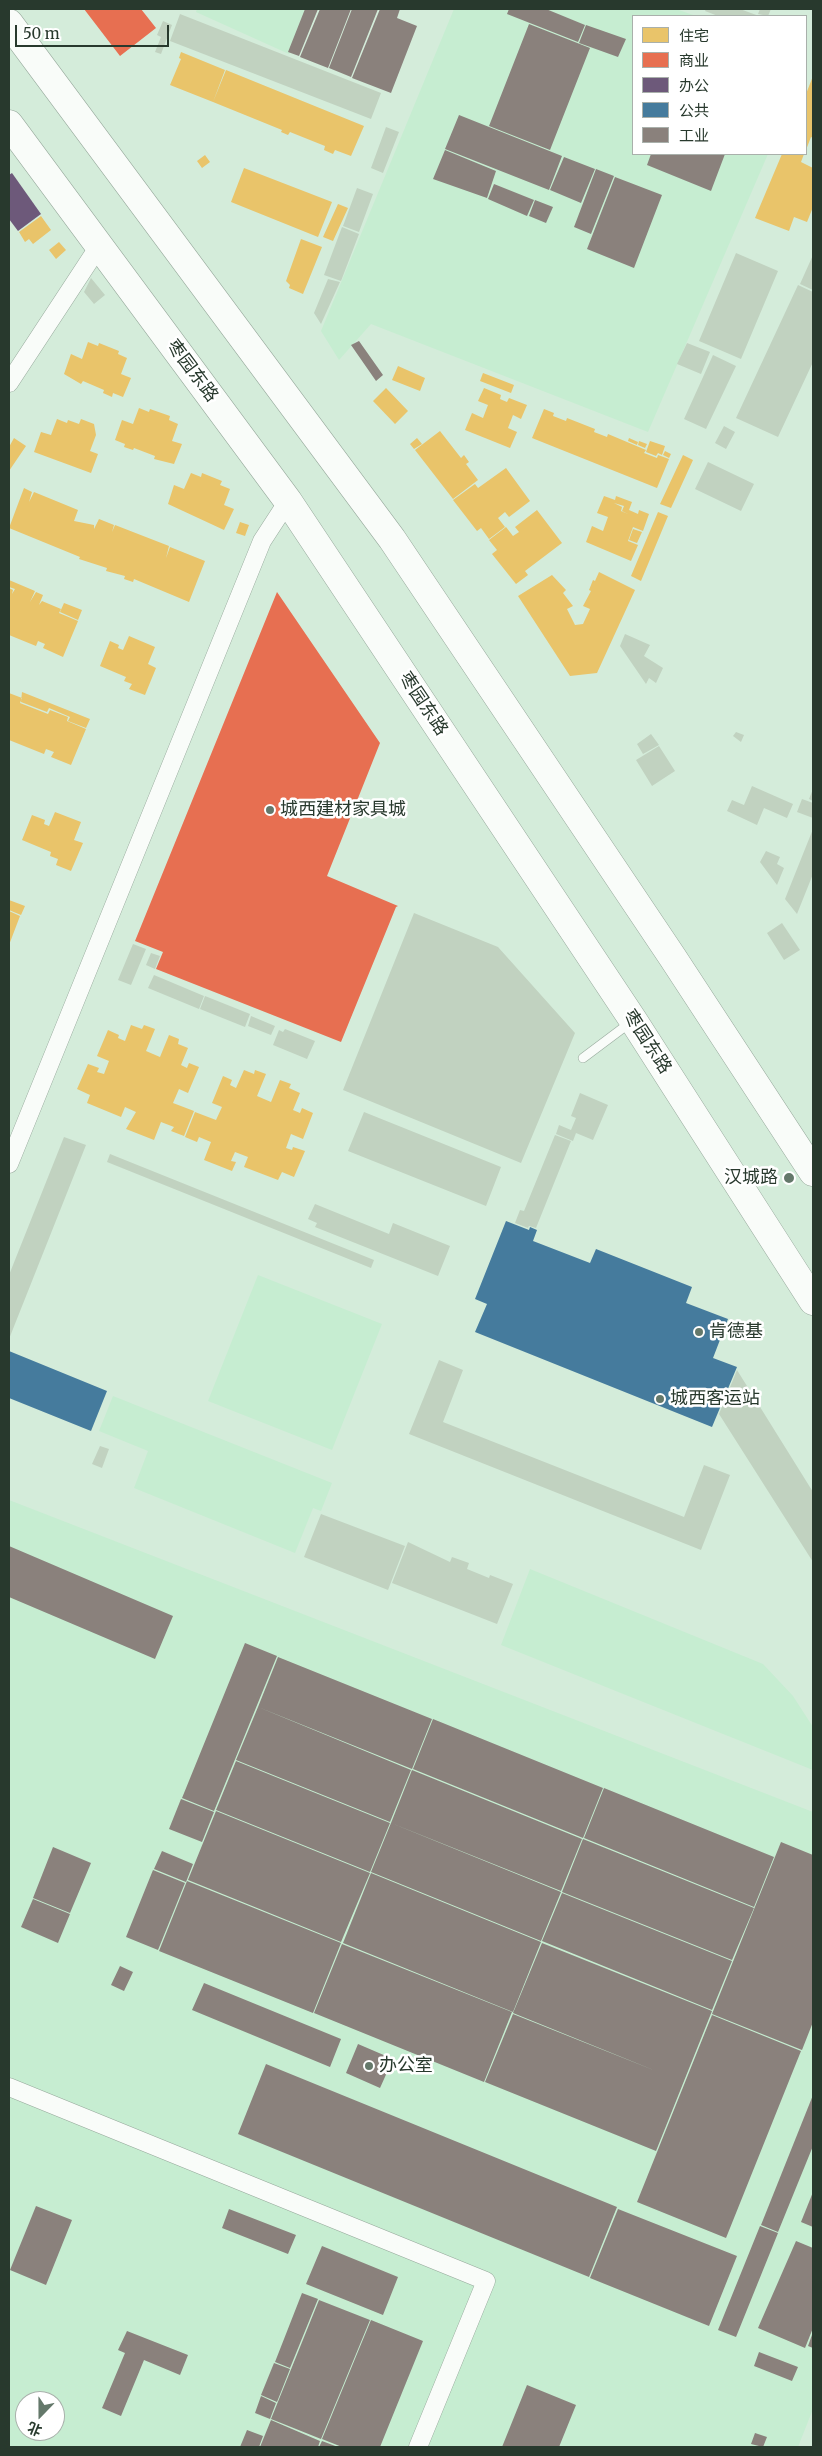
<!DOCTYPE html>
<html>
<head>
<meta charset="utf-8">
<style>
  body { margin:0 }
  #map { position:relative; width:822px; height:2456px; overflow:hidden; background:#d4ecda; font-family:Merriweather,"Noto Sans SC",serif }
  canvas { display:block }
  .frame { position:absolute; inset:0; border:10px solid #28392d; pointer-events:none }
  .legend { position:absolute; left:632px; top:15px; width:175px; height:140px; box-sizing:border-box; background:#fff; border:1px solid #a9b0ab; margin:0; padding:6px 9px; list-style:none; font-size:15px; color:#28392d }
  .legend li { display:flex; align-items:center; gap:10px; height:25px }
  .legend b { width:25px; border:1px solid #a9b0ab }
  .north { position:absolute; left:15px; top:2391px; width:50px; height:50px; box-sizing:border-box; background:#fff; border:1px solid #a9b0ab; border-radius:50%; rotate:202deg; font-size:14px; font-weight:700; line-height:20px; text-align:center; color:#28392d }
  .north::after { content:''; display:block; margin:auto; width:18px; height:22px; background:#64786a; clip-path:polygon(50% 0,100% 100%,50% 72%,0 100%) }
  .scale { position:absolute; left:15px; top:25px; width:154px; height:22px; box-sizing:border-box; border:2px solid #28392d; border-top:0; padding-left:6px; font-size:15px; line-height:18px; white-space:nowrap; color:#28392d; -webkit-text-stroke:4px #fff; paint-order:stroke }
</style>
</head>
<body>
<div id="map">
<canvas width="822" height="2456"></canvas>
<div class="frame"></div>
<ul class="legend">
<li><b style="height:14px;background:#e9c46a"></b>住宅</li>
<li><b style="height:14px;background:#e76f51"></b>商业</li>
<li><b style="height:14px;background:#6d597a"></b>办公</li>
<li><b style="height:14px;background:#457b9d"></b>公共</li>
<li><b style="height:14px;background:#8a817c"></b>工业</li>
</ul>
<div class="north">北</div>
<div class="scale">50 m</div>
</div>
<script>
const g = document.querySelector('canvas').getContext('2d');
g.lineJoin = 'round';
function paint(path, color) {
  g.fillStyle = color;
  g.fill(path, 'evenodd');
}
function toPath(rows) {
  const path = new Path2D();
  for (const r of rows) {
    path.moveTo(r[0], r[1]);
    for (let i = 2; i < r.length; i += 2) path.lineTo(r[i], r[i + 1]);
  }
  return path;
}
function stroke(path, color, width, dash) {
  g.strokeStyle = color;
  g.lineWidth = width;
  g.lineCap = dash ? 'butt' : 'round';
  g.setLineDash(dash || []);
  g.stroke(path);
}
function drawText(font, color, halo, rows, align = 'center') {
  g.font = font + ' Merriweather,"Noto Sans SC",serif';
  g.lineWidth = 5;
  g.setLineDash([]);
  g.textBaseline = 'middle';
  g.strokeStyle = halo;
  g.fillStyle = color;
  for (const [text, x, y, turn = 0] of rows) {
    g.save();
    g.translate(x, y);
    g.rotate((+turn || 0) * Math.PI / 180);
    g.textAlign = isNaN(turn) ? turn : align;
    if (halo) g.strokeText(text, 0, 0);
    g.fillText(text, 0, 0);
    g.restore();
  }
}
paint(toPath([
  [197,9,308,9,289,54,196,12],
  [454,9,676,9,696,16,633,16,633,154,768,154,648,432,371,324,339,360,321,331],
  [258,1275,382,1324,332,1450,208,1401],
  [113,1396,332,1483,321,1511,313,1508,295,1553,134,1488,148,1451,99,1431],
  [9,1500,813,1812,813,2409,798,2447,9,2447],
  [25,2401,55,2401,55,2431,25,2431],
  [530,1569,763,1664,793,1696,813,1727,813,1770,501,1645]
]), '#c6edd1');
paint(toPath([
  [181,52,225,70,213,102,170,85,181,59,179,58],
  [226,70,364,126,351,156,335,150,333,154,324,150,325,146,290,132,288,135,281,132,282,130,213,102],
  [813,76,813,138,811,137,806,150,806,94],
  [782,154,804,154,801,162,813,168,813,207,807,222,794,217,789,231,755,218],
  [205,155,210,162,202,168,197,161],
  [244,168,332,202,318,237,231,202],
  [338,204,348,208,333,241,323,237],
  [41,216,51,230,33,244,29,239,25,242,19,232],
  [301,239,322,247,303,294,289,288,290,285,286,281],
  [59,242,66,250,56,259,49,250],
  [88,342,98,346,99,343,119,351,118,354,127,358,121,374,131,378,123,397,113,393,112,397,103,393,104,390,83,381,81,384,64,374,71,354,82,359],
  [398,366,425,378,420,391,392,380],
  [483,373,514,385,511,393,480,381],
  [386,388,408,411,395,424,373,401],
  [484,388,501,395,500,399,507,402,509,398,527,405,521,419,513,415,508,428,517,432,510,448,465,430,472,413,483,418,488,405,478,401],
  [139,408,149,412,150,409,170,416,169,420,178,424,172,441,182,444,174,464,154,459,155,456,134,448,133,450,124,447,125,444,115,440,122,420,133,424],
  [544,409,554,413,553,416,566,421,567,418,595,429,594,432,607,437,608,434,646,450,644,453,657,458,658,455,669,459,657,488,532,438],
  [57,419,67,423,68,420,79,424,81,419,94,424,96,435,90,451,98,454,91,473,34,452,41,432,51,435],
  [440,431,461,458,464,455,469,462,466,464,478,480,453,499,415,450],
  [14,438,26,446,9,471,9,447],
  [417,438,422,444,414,449,410,444],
  [629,438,638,442,637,445,628,441],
  [639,441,647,444,645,448,638,445],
  [650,441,665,446,662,455,658,453,656,456,646,452],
  [665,451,671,454,669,458,663,455],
  [683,455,693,460,671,508,660,504],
  [506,468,530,501,509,517,505,512,498,518,505,527,489,539,481,528,477,531,453,500,475,484,478,488],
  [191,473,201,477,202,473,222,481,220,485,230,489,224,505,234,509,224,530,168,504,174,485,184,489],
  [24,488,32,492,29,502,34,492,78,510,74,521,94,525,94,529,99,519,114,525,112,532,115,525,169,546,166,558,170,547,205,561,189,602,134,579,133,582,124,579,125,576,106,571,107,568,79,559,80,557,9,528],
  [604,496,615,500,616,496,632,502,629,510,638,514,639,510,649,514,643,531,633,527,628,541,638,545,631,561,586,542,592,526,603,531,608,517,597,513],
  [614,503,624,506,622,511,628,514,621,511,622,507],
  [537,510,562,543,525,571,528,575,516,584,492,554,497,550,489,540,506,527,513,536,519,532,515,527],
  [658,512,668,516,641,581,631,576],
  [240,522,249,525,245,536,236,533],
  [633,529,642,532,637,543,629,540],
  [599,572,635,590,597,673,570,676,518,596,552,575,566,590,563,593,573,606,567,609,575,625,583,624,590,609,583,606,591,591,589,590,593,580,595,581],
  [9,580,35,591,30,602,36,592,43,595,39,605,42,601,61,609,59,613,78,621,63,657,43,648,45,644,38,641,36,646,9,635,9,588,13,590,12,594,15,589,9,587],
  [64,603,82,610,78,620,60,612],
  [129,636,155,647,148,664,156,668,145,695,129,689,132,684,124,681,126,677,100,666,110,641,119,645,118,648,123,650],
  [22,692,90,719,86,728,68,721,70,717,49,708,47,712,21,702],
  [9,693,22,698,20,703,48,714,50,710,68,717,67,721,86,729,71,765,51,757,54,752,46,749,44,754,9,740],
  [55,812,81,822,74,840,83,843,71,871,56,865,58,859,50,856,51,852,22,840,32,815,45,820,44,824,49,826],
  [9,900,25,906,21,915,9,910],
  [9,911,20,916,9,945],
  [131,1025,142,1029,144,1025,155,1029,146,1051,160,1057,169,1035,179,1039,178,1044,188,1048,181,1065,187,1068,189,1063,199,1067,188,1093,179,1089,173,1103,194,1111,184,1136,171,1131,174,1127,161,1122,154,1140,126,1129,136,1112,125,1107,121,1117,87,1103,90,1095,77,1089,88,1064,99,1068,97,1072,104,1074,109,1061,97,1056,108,1030,119,1035,118,1038,125,1041],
  [244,1070,254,1074,255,1070,266,1074,257,1096,271,1102,280,1080,291,1084,289,1088,300,1093,293,1110,300,1113,302,1108,313,1113,303,1139,291,1134,286,1148,292,1150,293,1147,305,1151,294,1177,282,1172,278,1180,244,1167,248,1157,235,1152,231,1161,236,1162,232,1171,204,1160,211,1142,199,1137,197,1142,185,1137,195,1112,216,1120,222,1107,212,1103,223,1076,232,1080,230,1085,236,1088]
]), '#e9c46a');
paint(toPath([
  [84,9,141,9,156,28,120,56],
  [277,592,380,743,327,876,398,906,396,907,341,1042,156,969,163,952,135,941]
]), '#e76f51');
paint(toPath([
  [12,173,41,214,18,231,9,219,9,175]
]), '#6d597a');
paint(toPath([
  [506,1221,529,1230,530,1227,537,1230,533,1241,590,1263,596,1249,692,1287,686,1303,728,1319,713,1358,737,1367,712,1427,475,1332,487,1304,475,1299],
  [9,1351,107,1391,91,1431,9,1398]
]), '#457b9d');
paint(toPath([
  [305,9,318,9,299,56,288,52],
  [320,9,351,9,328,68,300,57],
  [352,9,378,9,351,77,329,68],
  [380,9,400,9,397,18,417,26,391,93,352,78],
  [509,9,546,9,585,25,578,42,507,14],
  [529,24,590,48,550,150,489,126],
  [586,25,626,39,618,57,579,43],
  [459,115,562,156,549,190,445,149],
  [445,150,496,171,487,198,433,179],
  [651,154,725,154,711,191,647,165],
  [564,157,595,169,581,203,550,190],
  [596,169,614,176,591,234,574,227],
  [615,177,662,195,634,268,587,249],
  [494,184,534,200,527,216,488,199],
  [535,200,553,207,546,223,529,216],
  [359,341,383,375,376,381,351,345],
  [9,1546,173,1616,155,1659,9,1597],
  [245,1643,277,1656,214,1811,182,1798],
  [278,1657,432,1719,412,1769,258,1707],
  [258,1707,411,1770,390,1822,236,1760],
  [433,1719,603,1788,583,1838,413,1769],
  [236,1761,390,1823,370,1872,216,1810],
  [412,1770,582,1839,561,1891,391,1823],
  [604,1788,774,1857,754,1907,584,1838],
  [181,1799,214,1812,202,1842,169,1829],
  [216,1811,370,1873,341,1942,188,1880],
  [391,1823,561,1892,541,1941,371,1872],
  [583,1839,754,1908,732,1960,562,1892],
  [781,1842,813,1855,813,2022,802,2050,712,2014],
  [53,1847,91,1863,70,1913,33,1898],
  [162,1851,193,1864,186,1882,154,1869],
  [153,1870,185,1883,158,1950,126,1937],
  [371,1873,541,1942,513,2012,343,1943],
  [187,1881,341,1943,313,2013,159,1951],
  [562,1893,732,1961,712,2010,542,1941],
  [33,1899,70,1914,58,1943,21,1927],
  [542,1943,712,2011,656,2151,485,2082,513,2014,656,2071,513,2013],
  [342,1944,512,2012,484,2082,314,2013],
  [120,1966,133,1972,124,1991,111,1985],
  [204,1983,341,2039,330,2067,192,2010],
  [712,2015,801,2051,726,2238,637,2202],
  [358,2044,393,2059,380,2088,346,2073],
  [266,2064,617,2207,589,2277,238,2134],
  [813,2095,813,2146,778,2232,761,2225],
  [813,2192,813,2227,801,2222],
  [36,2206,72,2220,46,2285,10,2270],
  [229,2209,296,2235,288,2254,222,2228],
  [618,2209,737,2256,709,2326,590,2278],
  [760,2226,778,2233,736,2337,718,2330],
  [796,2241,813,2248,813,2328,805,2348,758,2328],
  [322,2246,398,2277,383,2315,306,2284],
  [302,2293,318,2299,290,2368,275,2362],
  [319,2300,370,2320,321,2439,271,2419],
  [371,2320,423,2341,380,2447,342,2447,322,2439],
  [127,2331,188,2355,180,2375,144,2360,121,2416,102,2408,125,2353,118,2350],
  [813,2332,813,2348,808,2346],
  [759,2352,798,2367,792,2381,754,2366],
  [274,2363,290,2369,277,2402,261,2395],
  [527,2385,576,2405,559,2447,502,2447],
  [261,2396,276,2403,270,2419,255,2413],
  [271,2420,320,2441,318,2447,260,2447],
  [247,2430,263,2436,259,2447,240,2447],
  [755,2433,767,2437,763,2447,751,2444],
  [322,2441,338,2447,319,2447]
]), '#8a817c');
paint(toPath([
  [706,9,740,9,759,16,718,16,705,11],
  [760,9,771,9,768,16,758,14],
  [180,14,381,93,371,119,170,41],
  [163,21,172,25,161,54,155,52,161,37,157,35],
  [386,127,399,132,383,173,371,168],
  [357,188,373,194,359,232,343,226],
  [342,227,359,234,341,281,324,275],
  [736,253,778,271,741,359,699,341],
  [813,255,813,290,800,284],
  [91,278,105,295,94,304,84,292],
  [328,279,340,282,321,324,314,313],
  [798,285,813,292,813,362,778,437,736,418],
  [687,343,710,352,701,374,677,364],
  [713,355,736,366,706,429,684,419],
  [724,426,735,432,726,449,715,443],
  [708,462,754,484,741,511,695,489],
  [625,634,650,645,644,656,663,668,656,683,649,678,646,684,620,646],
  [736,732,744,735,741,742,733,736],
  [651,734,659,745,643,754,637,744],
  [659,746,675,771,652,786,636,760],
  [752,786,793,804,787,818,764,808,757,825,727,811,732,800,744,805],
  [813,789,813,801,809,799],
  [802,799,813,803,813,818,797,812],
  [813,829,813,874,797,914,785,899],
  [766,851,780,857,777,864,784,868,777,885,760,862],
  [414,913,498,947,575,1033,521,1163,343,1090],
  [782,923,800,950,784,960,767,933],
  [133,944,146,949,131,985,118,980],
  [151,953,160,956,155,969,146,965],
  [154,975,204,996,199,1009,148,988],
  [205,996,250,1014,245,1027,200,1009],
  [251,1016,275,1026,271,1035,248,1026],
  [285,1029,315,1041,307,1059,273,1045,279,1030,283,1032],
  [580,1093,608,1105,593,1140,576,1133,573,1141,556,1134,559,1125,571,1130,576,1118,571,1116],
  [364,1112,501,1167,486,1206,348,1151],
  [555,1135,571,1141,536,1228,529,1226,528,1228,515,1223,520,1210,524,1211],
  [64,1137,86,1145,9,1339,9,1275],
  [110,1154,374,1260,371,1268,107,1162],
  [315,1204,389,1234,393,1223,450,1246,438,1276,315,1227,317,1223,308,1219],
  [439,1360,463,1370,443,1422,684,1517,704,1465,730,1475,701,1550,409,1434],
  [737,1370,813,1492,813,1562,719,1414],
  [100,1446,109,1449,102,1468,92,1464],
  [321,1514,405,1546,388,1590,304,1557],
  [408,1542,450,1562,452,1557,469,1563,467,1569,489,1578,490,1575,513,1584,497,1624,392,1583]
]), '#c1d2c0');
const lane = toPath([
  [583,1058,631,1022]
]);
const street = toPath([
  [9,383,99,246],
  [9,1164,262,541,288,501],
  [9,2087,486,2281,418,2447]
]);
const primary = toPath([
  [9,23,392,539,673,958,813,1172],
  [9,124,288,501,633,1020,813,1301]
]);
stroke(lane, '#96a89b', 10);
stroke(street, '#96a89b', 19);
stroke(primary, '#96a89b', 29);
stroke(lane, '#f9fcf9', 9);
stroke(street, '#f9fcf9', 18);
stroke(primary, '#f9fcf9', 28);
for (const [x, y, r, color] of [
  [270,810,5,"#64786a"],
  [789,1178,6,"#64786a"],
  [699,1332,5,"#64786a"],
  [660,1399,5,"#64786a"],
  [369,2066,5,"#64786a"]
]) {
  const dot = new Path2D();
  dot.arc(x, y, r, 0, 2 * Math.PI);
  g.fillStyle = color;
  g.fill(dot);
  stroke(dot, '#fff', 2);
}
drawText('18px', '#28392d', '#fff', [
  ["枣园东路",192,371,53],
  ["枣园东路",423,704,56],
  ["枣园东路",647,1042,57]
]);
drawText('18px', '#28392d', '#fff', [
  ["城西建材家具城",280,810],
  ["汉城路",778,1178,"right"],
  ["肯德基",709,1332],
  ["城西客运站",670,1399],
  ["办公室",379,2066]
], 'left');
</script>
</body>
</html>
